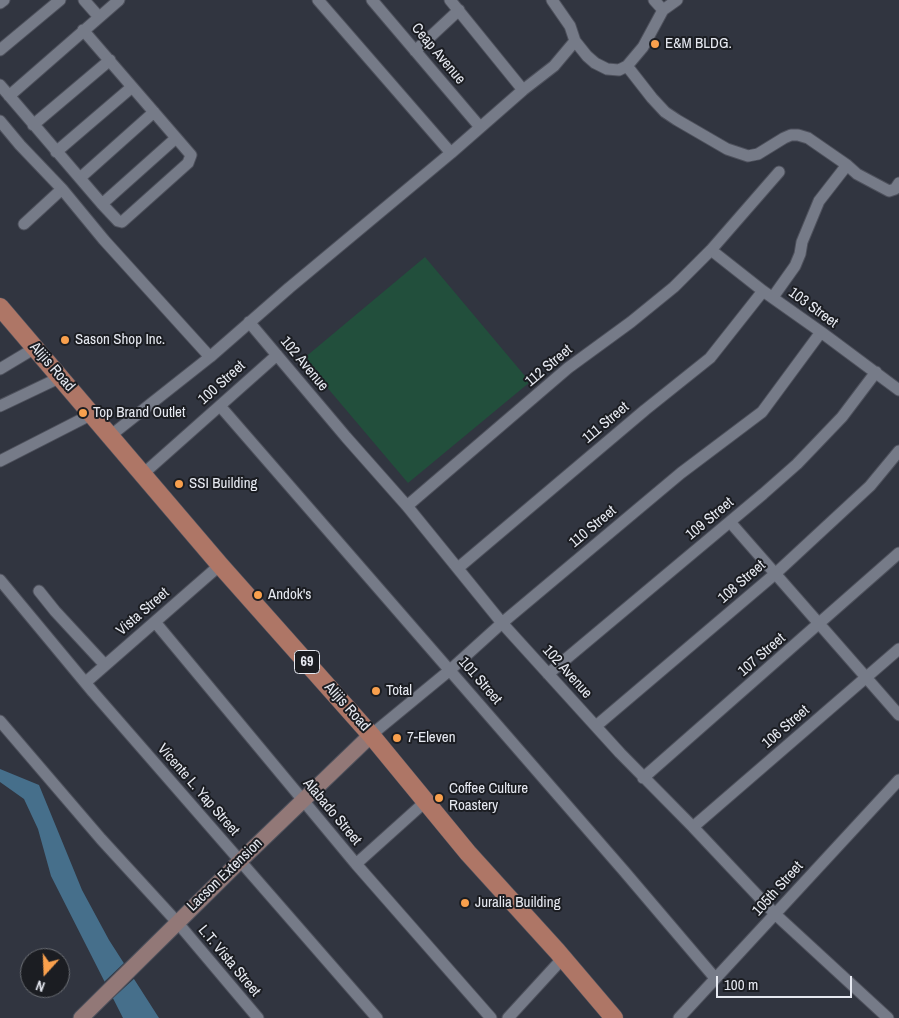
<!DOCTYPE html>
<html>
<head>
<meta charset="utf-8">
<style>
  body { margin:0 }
  #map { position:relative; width:899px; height:1018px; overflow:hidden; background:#313540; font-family:"Archivo Narrow",sans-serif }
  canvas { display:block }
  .north { position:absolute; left:20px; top:948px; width:50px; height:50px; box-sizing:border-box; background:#1b1d22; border:1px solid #6c6f75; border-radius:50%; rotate:200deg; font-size:14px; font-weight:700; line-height:20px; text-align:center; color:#e6e9f1 }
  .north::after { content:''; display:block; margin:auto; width:18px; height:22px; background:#f9a04d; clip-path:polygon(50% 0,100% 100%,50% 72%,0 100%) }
  .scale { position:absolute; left:716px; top:976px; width:136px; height:22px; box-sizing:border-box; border:2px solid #e6e9f1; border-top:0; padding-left:6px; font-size:15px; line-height:18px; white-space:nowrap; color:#e6e9f1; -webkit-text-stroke:4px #1b1d22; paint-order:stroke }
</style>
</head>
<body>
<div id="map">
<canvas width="899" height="1018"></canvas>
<div class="north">N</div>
<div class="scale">100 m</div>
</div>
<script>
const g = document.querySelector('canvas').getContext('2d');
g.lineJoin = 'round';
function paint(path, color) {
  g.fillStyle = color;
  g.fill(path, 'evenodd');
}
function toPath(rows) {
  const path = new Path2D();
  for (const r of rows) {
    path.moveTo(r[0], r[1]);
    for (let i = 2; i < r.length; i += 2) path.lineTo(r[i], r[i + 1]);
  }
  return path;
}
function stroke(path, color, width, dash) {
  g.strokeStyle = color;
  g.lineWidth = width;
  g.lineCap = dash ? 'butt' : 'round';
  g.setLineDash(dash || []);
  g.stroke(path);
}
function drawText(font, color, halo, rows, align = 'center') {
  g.font = font + ' "Archivo Narrow",sans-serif';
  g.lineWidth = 4;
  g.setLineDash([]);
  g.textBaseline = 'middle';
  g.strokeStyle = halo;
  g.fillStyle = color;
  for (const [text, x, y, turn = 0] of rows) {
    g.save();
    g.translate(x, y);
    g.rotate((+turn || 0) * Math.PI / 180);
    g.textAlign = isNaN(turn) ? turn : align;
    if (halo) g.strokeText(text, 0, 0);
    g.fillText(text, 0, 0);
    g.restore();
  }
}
paint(toPath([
  [425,257,530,382,408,483,303,359]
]), '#224f3c');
paint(toPath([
  [0,769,39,785,82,890,109,940,159,1018,123,1018,51,876,38,829,24,799,0,782]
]), '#466f8b');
paint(toPath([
  [126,961,136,977,112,999,103,983]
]), '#313540');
const minor = toPath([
  [84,0,99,17],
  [318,0,451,153],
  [372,0,480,127],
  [450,0,523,90],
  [552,0,570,26,575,41,587,56,595,63,607,69,619,70,627,66,643,47,663,10,677,0],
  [654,0,663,10],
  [0,3,4,0],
  [0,50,60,0],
  [415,51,459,10],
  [627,66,652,98,665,112,677,120,727,149,748,156,758,154,784,138,791,135,798,135,808,138,847,165],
  [0,85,102,204,118,221,122,222,188,163,191,155,83,30],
  [9,96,119,0],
  [0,121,20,145,62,189,104,240,210,357],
  [33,125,110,60],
  [56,152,132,87],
  [80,178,154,112],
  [102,204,176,138],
  [24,224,62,189],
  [711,250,763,291,821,332,899,390],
  [773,297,795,266,800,254,802,242,819,201,847,165,857,174,889,191,895,189,899,183],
  [249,322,346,437,407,506,502,623,620,753,693,827,775,914,888,1018],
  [0,369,35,348],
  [0,406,61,377],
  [220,406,624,871,715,978],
  [110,436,210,357,289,288,451,153,523,90,554,66,575,41],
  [0,461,92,414],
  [143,474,277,355],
  [407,506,568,368,631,322,674,287,711,250,779,172],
  [730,522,899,715],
  [458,568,645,410,710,358,763,291],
  [0,580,93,692,377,1018],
  [39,591,55,611,105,665],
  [155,622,356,864,491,1018],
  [548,674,763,494,797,464,842,417,876,372],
  [86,682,220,565],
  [0,721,101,839,177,922,258,1018],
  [596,726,775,574,870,486,899,451],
  [371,735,450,670,502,623,681,473,762,412,821,332],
  [643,778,899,553],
  [693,827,899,649],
  [356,864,425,802],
  [508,1018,563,958],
  [679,1018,899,780]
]);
const secondary = toPath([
  [81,1018,240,861,371,735]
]);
const primary = toPath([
  [0,307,220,565,371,735,468,853,557,951,614,1018]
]);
stroke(minor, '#4e515c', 13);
stroke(secondary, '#4e515c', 17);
stroke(primary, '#4e515c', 19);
stroke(minor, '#767b88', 11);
stroke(secondary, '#927877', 15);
stroke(primary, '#ae7666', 18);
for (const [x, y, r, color] of [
  [655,44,5,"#f9a04d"],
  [65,340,5,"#f9a04d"],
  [83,413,5,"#f9a04d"],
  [179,484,5,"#f9a04d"],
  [258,595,5,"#f9a04d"],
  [376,691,5,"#f9a04d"],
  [397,738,5,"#f9a04d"],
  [439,798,5,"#f9a04d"],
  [465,903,5,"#f9a04d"]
]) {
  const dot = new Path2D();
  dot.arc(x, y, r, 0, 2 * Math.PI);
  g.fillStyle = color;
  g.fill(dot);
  stroke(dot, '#1b1d22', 2);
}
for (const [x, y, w] of [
  [307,662,25]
]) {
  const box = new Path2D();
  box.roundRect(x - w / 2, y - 11.5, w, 23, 4);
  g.fillStyle = '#1b1d22';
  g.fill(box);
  stroke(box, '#e6e9f1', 1);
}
drawText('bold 14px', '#e6e9f1', null, [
  ["69",307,662]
]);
drawText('15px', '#e6e9f1', '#1b1d22', [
  ["E&M BLDG.",665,44],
  ["Sason Shop Inc.",75,340],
  ["Top Brand Outlet",93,413],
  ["SSI Building",189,484],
  ["Andok's",268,595],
  ["Total",386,691],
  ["7-Eleven",407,738],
  ["Coffee Culture",449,789],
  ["Roastery",449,806],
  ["Juralia Building",475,903]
], 'left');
drawText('15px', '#e6e9f1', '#1b1d22', [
  ["Ceap Avenue",438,54,50],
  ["103 Street",813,308,36],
  ["102 Avenue",304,364,50],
  ["112 Street",549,366,-40],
  ["Alijis Road",52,367,49],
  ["100 Street",222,383,-42],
  ["111 Street",606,423,-40],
  ["109 Street",710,519,-40],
  ["110 Street",593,527,-40],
  ["108 Street",742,582,-41],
  ["Vista Street",143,612,-41],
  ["107 Street",762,655,-41],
  ["102 Avenue",567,672,48],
  ["101 Street",480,681,49],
  ["Alijis Road",347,707,48],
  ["106 Street",786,727,-41],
  ["Vicente L. Yap Street",198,790,49],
  ["Alabado Street",332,812,50],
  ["Lacson Extension",225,875,-44],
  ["105th Street",778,889,-48],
  ["L.T. Vista Street",229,961,50]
]);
</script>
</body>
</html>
